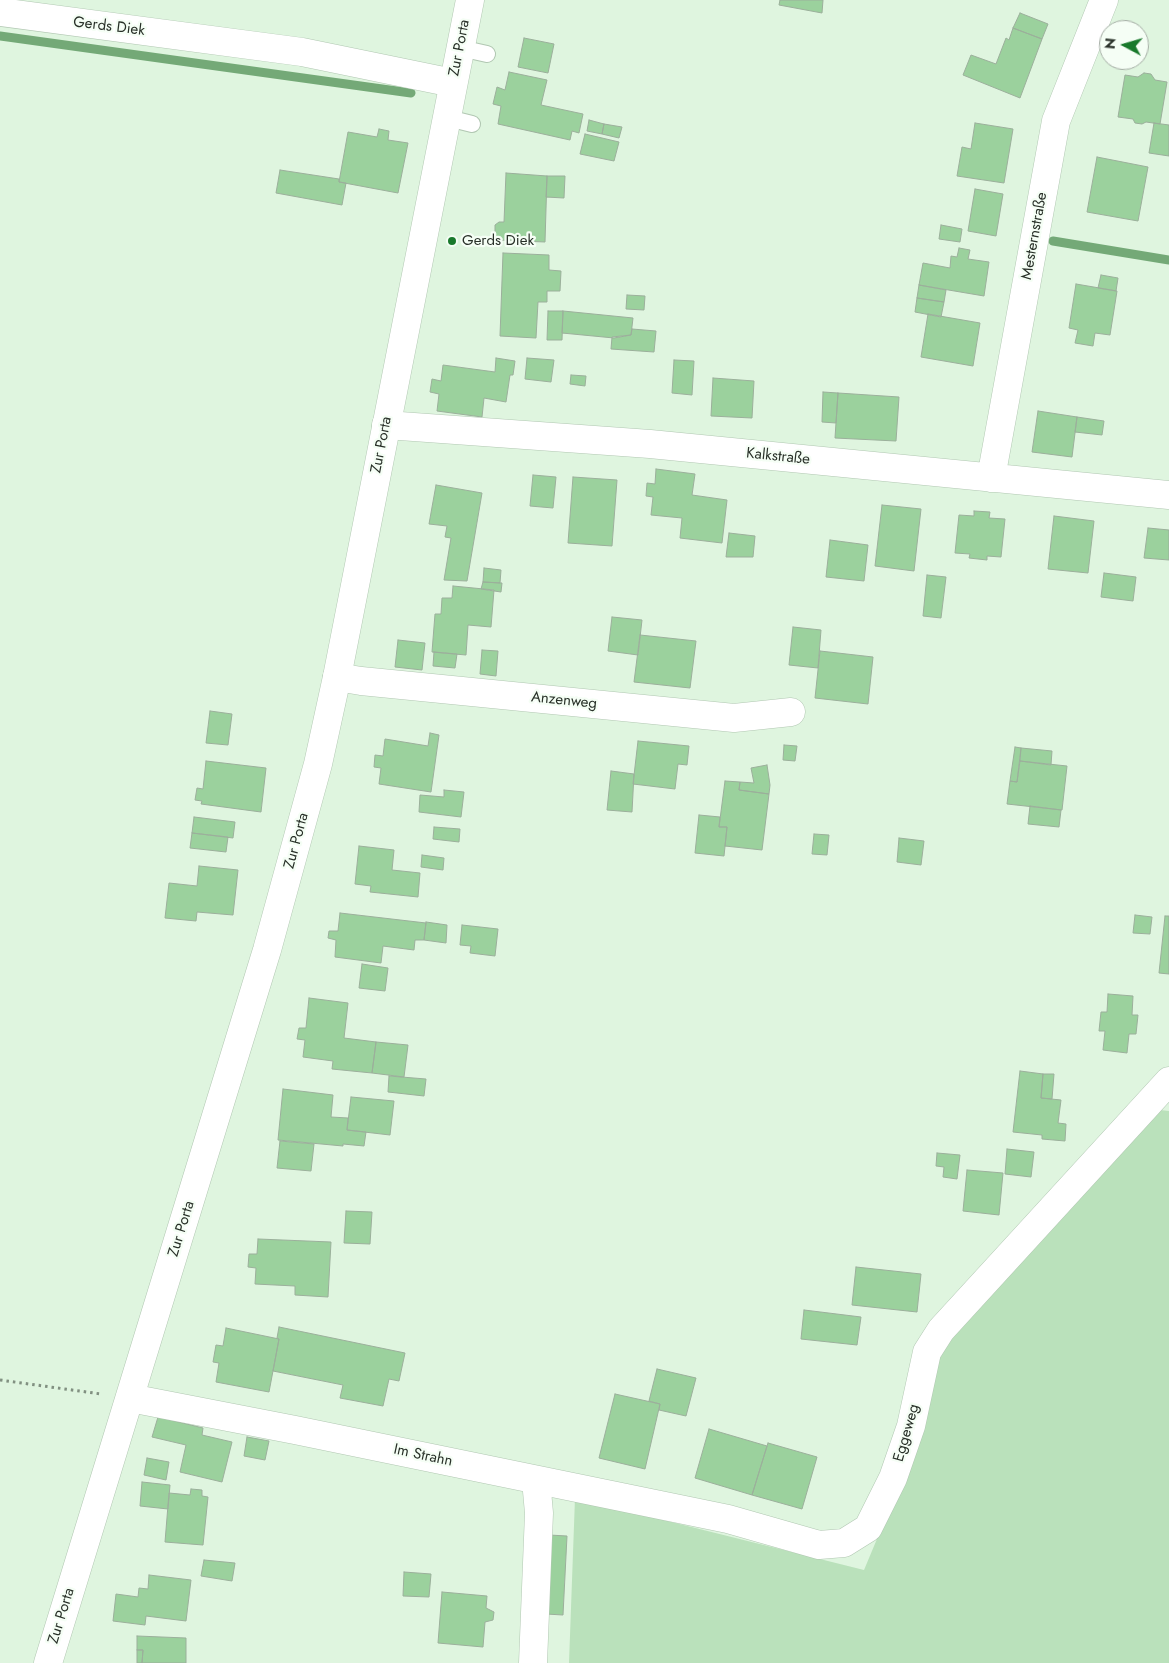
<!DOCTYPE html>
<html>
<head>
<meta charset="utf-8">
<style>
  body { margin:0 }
  #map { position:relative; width:1169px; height:1663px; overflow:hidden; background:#dff5df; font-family:Jost,sans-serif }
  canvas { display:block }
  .north { position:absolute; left:1099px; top:20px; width:50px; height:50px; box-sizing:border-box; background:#f5fef5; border:1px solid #a3aca3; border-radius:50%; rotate:276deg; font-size:14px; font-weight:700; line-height:20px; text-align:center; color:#283028 }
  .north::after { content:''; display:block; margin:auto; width:18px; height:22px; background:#18792b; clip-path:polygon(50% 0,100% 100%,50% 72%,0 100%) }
</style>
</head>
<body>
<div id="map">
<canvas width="1169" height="1663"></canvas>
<div class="north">N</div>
</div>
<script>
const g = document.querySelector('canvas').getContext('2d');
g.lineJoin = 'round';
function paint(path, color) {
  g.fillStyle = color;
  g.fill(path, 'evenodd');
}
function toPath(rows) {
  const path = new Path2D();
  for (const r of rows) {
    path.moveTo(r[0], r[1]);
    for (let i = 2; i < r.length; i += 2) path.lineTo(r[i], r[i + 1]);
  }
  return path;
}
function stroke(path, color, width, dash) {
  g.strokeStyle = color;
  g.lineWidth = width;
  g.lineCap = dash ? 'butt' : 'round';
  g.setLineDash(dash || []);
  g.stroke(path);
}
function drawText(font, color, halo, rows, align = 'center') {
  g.font = font + ' Jost,sans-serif';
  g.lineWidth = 4.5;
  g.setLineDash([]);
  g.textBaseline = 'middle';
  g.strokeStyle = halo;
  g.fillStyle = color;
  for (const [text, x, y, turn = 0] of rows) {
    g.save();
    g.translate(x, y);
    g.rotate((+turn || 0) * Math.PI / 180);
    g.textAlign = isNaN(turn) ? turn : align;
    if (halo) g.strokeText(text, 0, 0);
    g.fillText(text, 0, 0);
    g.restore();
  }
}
paint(toPath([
  [1160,1110,1169,1111,1169,1663,569,1663,575,1498,864,1570,910,1460,943,1346]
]), '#bae1bb');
stroke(toPath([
  [0,36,411,93],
  [1053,241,1169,260]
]), '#74a977', 9);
const building = toPath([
  [780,0,823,0,822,13,779,5,780,0],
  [1020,13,1048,24,1042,39,1013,28,1020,13],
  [1013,28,1042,39,1020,98,963,75,971,55,996,64,1006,38,1009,40,1013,28],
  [524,38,554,44,548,73,518,67,524,38],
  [509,72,547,80,541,105,583,114,579,133,572,131,570,140,498,124,501,106,493,104,497,87,505,90,509,72],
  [1144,73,1151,74,1155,80,1167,82,1160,124,1146,122,1142,124,1135,123,1133,119,1118,117,1125,75,1138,77,1144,73],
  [589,120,604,124,602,134,587,131,589,120],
  [975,123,1013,129,1004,183,957,176,962,147,971,149,975,123],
  [1154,123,1169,125,1169,156,1149,153,1154,123],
  [604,124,622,127,619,138,602,134,604,124],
  [379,129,389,131,388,140,408,143,398,193,339,182,348,132,377,137,379,129],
  [585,134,619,142,614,161,580,154,585,134],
  [1097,157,1148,167,1138,221,1087,212,1097,157],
  [280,170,339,179,339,182,346,183,342,205,276,193,280,170],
  [506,173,547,176,545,242,498,240,495,237,495,225,499,222,504,222,506,173],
  [547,176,565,176,564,198,546,197,547,176],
  [975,189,1003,194,996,236,968,231,975,189],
  [941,225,962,229,960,242,939,239,941,225],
  [959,248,970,250,968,259,989,262,984,296,919,285,923,263,950,268,951,256,957,257,959,248],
  [503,253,549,255,549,270,561,271,560,291,547,291,547,302,538,302,536,338,500,336,503,253],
  [1101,275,1118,278,1116,291,1098,288,1101,275],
  [1076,284,1117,291,1110,335,1095,333,1093,346,1075,343,1078,330,1069,328,1076,284],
  [919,285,946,290,944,302,917,298,919,285],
  [627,295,645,296,644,310,626,309,627,295],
  [917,298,944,302,941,317,915,312,917,298],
  [548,311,563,311,562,340,547,340,548,311],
  [563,311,633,318,631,335,614,338,562,333,563,311],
  [928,314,980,323,973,366,921,357,928,314],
  [632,329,656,331,654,352,611,349,612,337,631,335,632,329],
  [496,358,515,361,513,375,510,375,506,402,484,398,482,417,437,411,439,394,430,392,432,379,441,381,443,365,495,372,496,358],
  [527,358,554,360,551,382,525,379,527,358],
  [674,360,694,361,692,395,672,393,674,360],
  [571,375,586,376,585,386,570,384,571,375],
  [713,378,754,381,752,418,711,416,713,378],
  [823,392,838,393,836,423,822,422,823,392],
  [838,393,899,397,896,441,835,438,838,393],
  [1038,411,1077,417,1072,457,1032,452,1038,411],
  [1077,417,1104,421,1102,435,1075,432,1077,417],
  [656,469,695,474,692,495,727,500,722,543,680,538,682,518,651,515,653,497,646,496,647,483,655,484,656,469],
  [533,475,556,477,553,508,530,506,533,475],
  [573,477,617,480,612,546,568,543,573,477],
  [436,485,482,493,467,581,444,580,451,538,445,537,447,526,429,524,436,485],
  [882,505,921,509,914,571,875,566,882,505],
  [974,511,990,512,989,518,1005,519,1001,557,987,556,987,560,969,558,970,554,955,553,959,515,974,516,974,511],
  [1054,516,1094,521,1088,573,1048,569,1054,516],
  [1148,528,1169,530,1169,560,1144,558,1148,528],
  [729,533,755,536,753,557,726,557,729,533],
  [830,540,868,545,864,581,826,577,830,540],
  [484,568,501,570,500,583,483,582,484,568],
  [1104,573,1136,577,1133,601,1101,597,1104,573],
  [927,575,946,577,941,618,923,616,927,575],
  [483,582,502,583,501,592,481,589,483,582],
  [453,586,494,590,491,627,468,625,466,655,432,652,435,614,441,614,442,598,452,598,453,586],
  [612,617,642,620,638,655,608,651,612,617],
  [793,627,821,630,818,668,789,665,793,627],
  [640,635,696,641,690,688,634,682,640,635],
  [398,640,425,643,422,670,395,667,398,640],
  [482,650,498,651,496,676,480,674,482,650],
  [820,651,873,657,868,704,815,698,820,651],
  [434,652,457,654,455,668,433,666,434,652],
  [210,711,232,714,228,745,206,743,210,711],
  [430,733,439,735,431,792,379,784,381,768,374,767,375,755,383,756,385,739,428,746,430,733],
  [638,741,689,746,687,765,678,764,675,789,633,784,638,741],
  [784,745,797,746,795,761,783,760,784,745],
  [1015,747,1021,748,1017,782,1010,781,1015,747],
  [1021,748,1052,751,1051,765,1020,761,1021,748],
  [206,761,266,768,261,812,201,804,202,801,195,800,197,788,203,789,206,761],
  [1020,761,1067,766,1062,810,1007,804,1010,781,1017,782,1020,761],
  [767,765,770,785,769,794,739,790,740,782,754,783,751,768,767,765],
  [611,771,634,774,632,812,607,810,611,771],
  [725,781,740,782,739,790,769,794,762,850,725,846,727,827,719,827,725,781],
  [444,790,464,792,461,817,419,812,420,795,444,797,444,790],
  [1030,806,1061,810,1059,827,1028,824,1030,806],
  [699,815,720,817,719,827,727,827,724,856,695,853,699,815],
  [194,817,235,822,233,838,192,833,194,817],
  [434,827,460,829,459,842,433,839,434,827],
  [192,833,228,837,226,852,190,848,192,833],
  [814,834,829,835,827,855,812,854,814,834],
  [899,838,924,841,921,865,897,862,899,838],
  [359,846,394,850,392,870,420,873,418,897,370,892,371,886,355,884,359,846],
  [422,855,444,858,443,870,421,867,422,855],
  [199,866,238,870,233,915,197,912,196,921,165,918,169,883,197,886,199,866],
  [340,913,426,923,424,940,415,940,414,950,383,946,381,963,335,957,336,940,328,938,329,931,338,931,340,913],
  [1135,915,1152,917,1150,934,1133,933,1135,915],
  [1165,916,1169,916,1169,974,1159,973,1165,916],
  [426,922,447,925,446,943,424,940,426,922],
  [462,925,498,929,495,956,470,953,471,946,460,945,462,925],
  [362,964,388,968,385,991,359,988,362,964],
  [1108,994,1133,996,1132,1015,1138,1015,1136,1034,1129,1034,1127,1053,1103,1050,1105,1031,1099,1031,1101,1012,1107,1012,1108,994],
  [309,998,348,1003,344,1038,376,1042,372,1073,332,1069,333,1061,303,1057,305,1040,297,1039,299,1028,306,1028,309,998],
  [376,1042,408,1045,404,1077,372,1073,376,1042],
  [1020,1071,1043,1074,1041,1098,1061,1100,1058,1123,1066,1124,1065,1141,1042,1139,1042,1135,1013,1132,1020,1071],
  [1043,1074,1054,1074,1052,1099,1041,1098,1043,1074],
  [389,1076,426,1079,424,1096,388,1092,389,1076],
  [283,1089,333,1095,331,1117,348,1118,347,1130,366,1132,364,1146,343,1144,343,1146,278,1140,283,1089],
  [351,1097,394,1101,390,1135,347,1130,351,1097],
  [280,1141,314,1144,311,1171,277,1168,280,1141],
  [1007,1149,1034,1152,1031,1177,1005,1174,1007,1149],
  [937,1153,960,1155,957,1179,943,1177,944,1167,936,1166,937,1153],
  [967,1170,1003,1173,999,1215,963,1211,967,1170],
  [346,1211,372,1212,370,1244,344,1243,346,1211],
  [258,1239,331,1242,328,1297,295,1295,295,1286,255,1284,256,1268,248,1267,249,1254,257,1254,258,1239],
  [856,1267,921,1274,917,1312,852,1305,856,1267],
  [804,1310,861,1317,857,1345,801,1339,804,1310],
  [279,1327,405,1353,399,1381,389,1379,383,1406,340,1398,343,1385,273,1371,279,1339,277,1338,279,1327],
  [226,1328,279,1339,269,1392,216,1382,219,1363,213,1362,216,1345,223,1346,226,1328],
  [657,1369,696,1378,686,1416,659,1410,660,1404,649,1401,657,1369],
  [615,1394,660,1404,645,1469,599,1458,615,1394],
  [158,1417,203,1428,202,1435,232,1442,222,1482,180,1472,186,1445,152,1437,158,1417],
  [709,1429,767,1446,752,1495,695,1478,709,1429],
  [247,1437,269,1441,265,1460,244,1456,247,1437],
  [768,1443,817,1457,802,1509,752,1495,768,1443],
  [147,1458,169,1462,166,1480,144,1475,147,1458],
  [142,1482,170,1485,168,1509,140,1506,142,1482],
  [191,1489,202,1490,202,1496,208,1497,203,1545,165,1542,169,1493,190,1495,191,1489],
  [549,1535,567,1536,563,1615,546,1614,549,1535],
  [204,1560,235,1563,232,1581,201,1576,204,1560],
  [404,1572,431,1574,429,1597,403,1596,404,1572],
  [149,1575,191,1580,186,1621,146,1616,145,1625,113,1621,116,1594,138,1597,139,1588,148,1589,149,1575],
  [442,1592,487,1596,486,1608,494,1612,493,1620,485,1622,483,1647,438,1643,442,1592],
  [137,1636,186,1638,186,1663,142,1663,143,1650,137,1650,137,1636],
  [137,1650,143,1650,142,1663,137,1663,137,1650]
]);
paint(building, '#9bd19d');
stroke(building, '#9baf9b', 1);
const service = toPath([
  [460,48,487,54],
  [448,118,472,124]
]);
const minor = toPath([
  [0,12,302,52,453,83],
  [386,425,650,444,1169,495],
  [991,478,1056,121,1104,0],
  [337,677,361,681,734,718,791,712],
  [130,1398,295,1430,728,1519,819,1545,844,1543,868,1528,893,1478,911,1426,927,1352,941,1330,1169,1081],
  [533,1663,539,1513,536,1480]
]);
const secondary = toPath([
  [48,1663,267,950,318,764,337,677,470,0]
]);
stroke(service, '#b1c7b2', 18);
stroke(minor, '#b1c7b2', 29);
stroke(secondary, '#b1c7b2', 29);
stroke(toPath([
  [0,1380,101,1394]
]), '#819081', 3, [2.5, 4]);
stroke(service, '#fff', 16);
stroke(minor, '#fff', 28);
stroke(secondary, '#fff', 28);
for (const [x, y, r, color] of [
  [452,241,5,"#18792b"]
]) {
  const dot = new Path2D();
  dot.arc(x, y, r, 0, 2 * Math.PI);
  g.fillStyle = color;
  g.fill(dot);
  stroke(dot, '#f5fef5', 2);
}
drawText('15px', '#283028', '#f5fef5', [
  ["Gerds Diek",109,27,7],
  ["Zur Porta",460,48,-79],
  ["Mesternstraße",1035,236,-80],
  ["Zur Porta",382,445,-79],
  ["Kalkstraße",778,457,6],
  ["Anzenweg",564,701,6],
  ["Zur Porta",297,841,-75],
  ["Zur Porta",182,1229,-73],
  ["Eggeweg",907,1433,-74],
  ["Im Strahn",423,1456,12],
  ["Zur Porta",62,1616,-73]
]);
drawText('15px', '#283028', '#f5fef5', [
  ["Gerds Diek",462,241]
], 'left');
</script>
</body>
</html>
